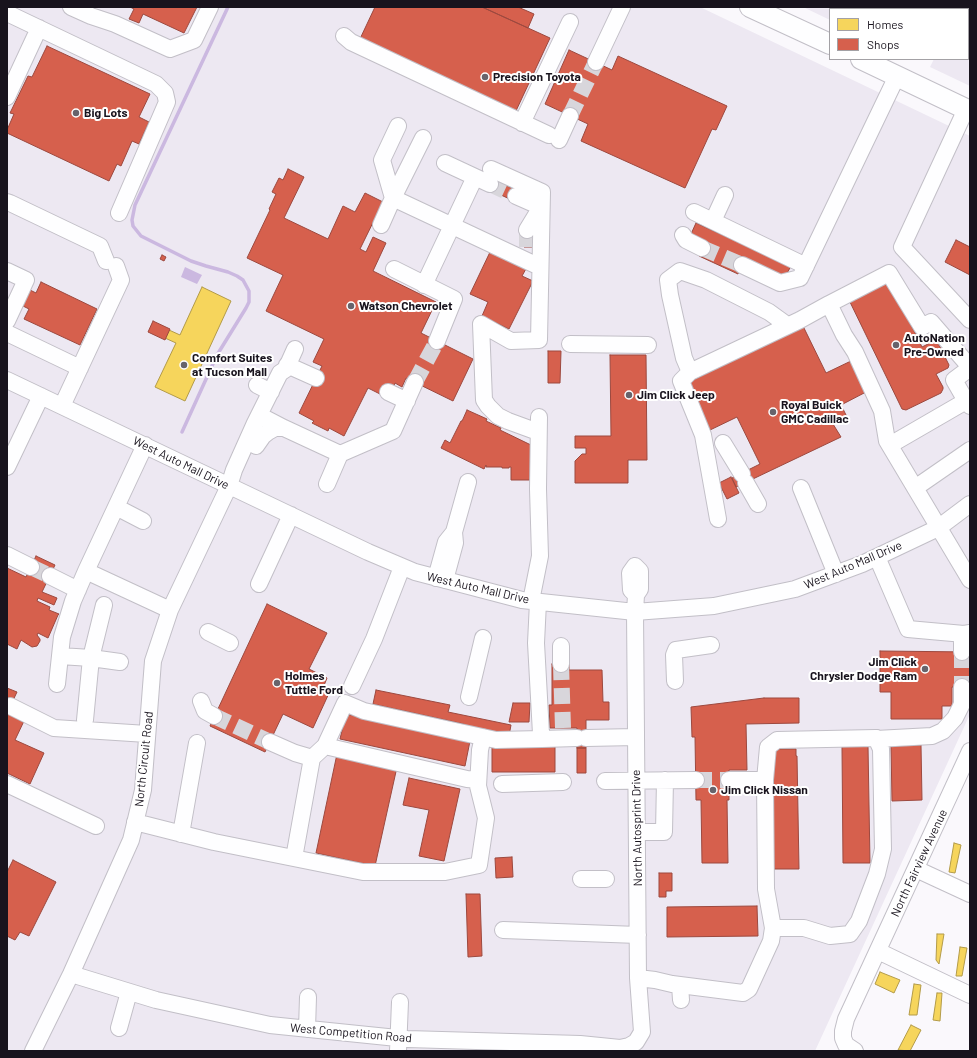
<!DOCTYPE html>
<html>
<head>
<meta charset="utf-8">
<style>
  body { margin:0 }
  #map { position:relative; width:977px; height:1058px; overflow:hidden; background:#faf8fc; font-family:Barlow,sans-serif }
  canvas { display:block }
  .frame { position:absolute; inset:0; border:8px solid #18131d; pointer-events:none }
  .legend { position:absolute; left:829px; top:8px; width:140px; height:52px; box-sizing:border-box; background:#fff; border:1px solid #a3a1a5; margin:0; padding:5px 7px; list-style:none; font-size:12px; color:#18131d }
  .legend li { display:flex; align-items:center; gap:8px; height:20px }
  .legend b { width:20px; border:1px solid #a3a1a5 }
</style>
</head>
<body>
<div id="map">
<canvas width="977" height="1058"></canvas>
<div class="frame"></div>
<ul class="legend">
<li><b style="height:11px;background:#f6d55c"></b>Homes</li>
<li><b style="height:11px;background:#d6604d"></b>Shops</li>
</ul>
</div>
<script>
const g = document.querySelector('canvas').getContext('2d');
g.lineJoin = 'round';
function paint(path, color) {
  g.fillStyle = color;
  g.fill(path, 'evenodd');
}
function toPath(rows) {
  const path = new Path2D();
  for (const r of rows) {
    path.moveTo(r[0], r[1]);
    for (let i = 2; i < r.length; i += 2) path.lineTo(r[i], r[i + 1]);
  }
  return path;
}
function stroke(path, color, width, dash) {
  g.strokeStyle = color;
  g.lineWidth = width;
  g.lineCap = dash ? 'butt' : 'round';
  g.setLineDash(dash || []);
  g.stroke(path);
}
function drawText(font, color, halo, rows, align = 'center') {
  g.font = font + ' Barlow,sans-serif';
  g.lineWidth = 4;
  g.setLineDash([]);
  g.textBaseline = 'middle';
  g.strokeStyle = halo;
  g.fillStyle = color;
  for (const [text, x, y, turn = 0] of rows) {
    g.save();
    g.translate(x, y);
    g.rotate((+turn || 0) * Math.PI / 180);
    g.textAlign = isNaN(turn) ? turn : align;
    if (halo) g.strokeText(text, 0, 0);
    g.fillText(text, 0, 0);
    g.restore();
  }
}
paint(toPath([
  [7,7,700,7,970,136,970,714,815,1051,7,1051],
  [803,7,939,7,939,9,830,9,830,20],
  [957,7,970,7,970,86,930,67,934,59,968,59,968,9,957,9]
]), '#ede8f2');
paint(toPath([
  [185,267,202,275,197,284,181,277]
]), '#cbb8e0');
const homes = toPath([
  [202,287,231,301,185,401,155,387,176,343,165,338,169,330,180,335,202,287],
  [954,843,961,845,955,873,949,872,954,843],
  [937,934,944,934,939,964,936,960,937,934],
  [960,947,967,948,962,976,956,976,960,947],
  [880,972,900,980,894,993,875,984,880,972],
  [914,984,921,985,917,1015,909,1015,914,984],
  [937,993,942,993,940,1021,933,1020,937,993],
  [911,1025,921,1030,910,1051,898,1050,911,1025]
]);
paint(homes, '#f6d55c');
stroke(homes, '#b39b49', 1);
const shops = toPath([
  [130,7,197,7,184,33,143,14,139,23,129,19,134,9,130,7],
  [375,7,482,7,550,38,515,113,359,41,375,7],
  [482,7,518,7,534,14,528,28,482,7],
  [47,46,150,94,139,117,149,122,139,144,132,141,121,166,117,164,109,181,7,133,7,130,14,114,10,113,28,76,32,77,47,46],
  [569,50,612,70,618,56,727,106,716,130,712,129,685,188,581,141,588,124,545,104,569,50],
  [288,169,304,177,284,218,328,239,343,206,355,212,365,193,383,202,360,249,366,252,373,237,386,243,373,271,436,302,421,333,473,359,453,401,406,378,402,387,395,383,392,390,382,395,368,388,344,436,329,428,328,431,312,423,314,421,299,413,322,366,313,362,324,339,266,311,283,275,247,258,270,210,269,209,276,194,272,192,279,178,283,180,288,169],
  [492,179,518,191,514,201,488,189,492,179],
  [696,223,791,266,785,277,745,259,738,274,699,256,705,241,691,234,696,223],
  [523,230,532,230,532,247,524,247,523,230],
  [956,240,970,247,970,275,945,262,956,240],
  [491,250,527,267,522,276,533,281,509,329,482,316,488,302,470,294,491,250],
  [162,255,166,257,164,261,160,259,162,255],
  [889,281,922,347,934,341,937,341,949,365,948,368,936,374,943,387,943,389,941,393,906,410,902,409,849,300,889,281],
  [41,282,97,309,80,345,24,319,29,309,23,306,30,290,36,293,41,282],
  [153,321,170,329,165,340,148,332,153,321],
  [803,326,826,373,851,361,866,392,841,405,847,417,833,424,841,437,736,487,732,478,760,464,737,417,710,430,687,383,803,326],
  [548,351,561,351,560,383,548,383,548,351],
  [610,355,646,355,647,460,628,460,628,483,575,483,575,461,582,454,586,454,586,448,575,448,575,436,611,436,610,355],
  [467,410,487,419,486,421,501,428,500,430,533,446,533,480,511,480,511,467,509,467,509,468,502,468,502,467,486,467,486,465,484,469,441,448,445,440,450,443,461,421,462,421,463,419,467,410],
  [731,477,739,493,727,499,719,483,731,477],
  [36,556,55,565,42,592,57,598,54,605,38,598,37,601,50,607,49,610,59,614,58,615,48,638,38,633,37,635,40,639,40,641,37,646,32,647,21,640,17,649,7,644,7,568,26,577,36,556],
  [267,604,327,633,309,669,327,678,323,688,330,691,313,728,283,714,265,752,210,726,267,604],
  [880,651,970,652,970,687,952,687,952,706,942,706,942,719,891,719,891,692,880,692,880,651],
  [552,664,569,664,569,670,602,670,603,702,609,702,609,720,586,720,586,748,577,748,577,728,550,728,549,705,552,705,552,664],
  [7,688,17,692,7,713,7,688],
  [376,690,450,705,448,712,511,725,509,736,464,726,464,724,373,704,376,690],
  [764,698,799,698,799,723,746,724,747,770,729,770,729,800,727,800,728,863,702,863,701,800,696,800,695,737,692,737,691,707,764,698],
  [513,703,530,703,529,722,509,722,513,703],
  [7,713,24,721,15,740,44,753,30,784,7,773,7,713],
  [346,714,470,741,465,766,340,739,346,714],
  [555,745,555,772,492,772,492,746,555,745],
  [921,745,922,800,892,801,891,746,921,745],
  [842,746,868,746,870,863,843,863,842,746],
  [577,748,586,748,586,773,577,773,577,748],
  [772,749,796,749,796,756,797,756,799,869,773,869,772,749],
  [337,754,397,767,375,866,316,853,337,754],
  [409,778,460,789,444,861,419,856,429,810,403,805,409,778],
  [512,857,513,877,496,878,495,858,512,857],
  [13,860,56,882,29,936,20,932,15,940,7,936,7,872,13,860],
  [659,873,672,873,672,891,666,891,666,897,659,897,659,873],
  [466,894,480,894,482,956,468,957,466,894],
  [757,906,758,936,667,937,667,907,757,906]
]);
paint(shops, '#d6604d');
stroke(shops, '#9d493f', 1);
stroke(toPath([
  [182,432,217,355,246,308,249,302,249,291,243,280,237,276,228,272,206,266,191,261,141,236,133,226,132,220,135,205,228,7]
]), '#cbb8e0', 3.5);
stroke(toPath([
  [570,116,596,62],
  [490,184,516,196],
  [527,247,527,230],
  [702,248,742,265],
  [415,382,437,341],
  [31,567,50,576],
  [962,652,962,687],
  [561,664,563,728],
  [214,716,270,742],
  [696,780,729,780]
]), '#d8d6db', 16, [16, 8]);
const minor = toPath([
  [71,7,91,16,115,24,170,49,194,40,210,7],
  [868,7,873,9],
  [853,9,854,7],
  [924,9,925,7],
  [7,13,156,84,165,93,167,102,119,213],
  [344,36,351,42,549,135],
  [596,62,622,7],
  [7,97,39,28],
  [966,109,902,247,970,320],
  [522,123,570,22],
  [398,126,382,160,393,198,540,267],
  [559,140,570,116],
  [445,163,490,184],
  [491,169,542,192,539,340,511,341,481,324,484,400,488,406,498,416,508,421,538,432],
  [516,196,541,207,527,230],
  [7,202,10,203,100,246,106,261],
  [694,212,806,266],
  [713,221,725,195],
  [381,225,393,198,423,138],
  [683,235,686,240,702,248],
  [742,265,780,283,800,278,897,76],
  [394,269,454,299,437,341],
  [7,271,26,280,7,321],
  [424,285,475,177],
  [829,304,889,273,922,327,931,322,970,367],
  [7,333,80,368],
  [570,344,648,345],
  [287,365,316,378],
  [690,372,684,358,670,295,668,280,680,271,706,280,769,312,787,325],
  [7,380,368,552,415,572,522,600,635,612,714,606,795,589,862,564,938,528,970,504],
  [257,385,271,392],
  [388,392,407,401],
  [966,401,954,380,970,368],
  [62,406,121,280,116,266],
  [259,415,284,428,340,454],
  [723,443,742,474],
  [145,445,86,571,170,610],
  [890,445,966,401,970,406],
  [256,446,263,436,268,432,275,428,284,428],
  [7,467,41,396],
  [746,483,758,504],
  [327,484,340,454,393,431,415,382],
  [801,488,836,574],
  [915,488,970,450],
  [116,507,143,521],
  [718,519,703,435,681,381,690,372,800,320,829,304,844,335,855,352,882,411,887,441,970,580],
  [454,532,468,482],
  [7,555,31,567],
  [877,557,908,629,964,634,970,633],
  [635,566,640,571,640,589,636,595,631,590,630,573,635,566],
  [50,576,78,590],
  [436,578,446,542,454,532,455,543,445,580],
  [259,584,291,515],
  [531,601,540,556,538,489,539,417],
  [538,602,536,643,541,734,542,739,577,738],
  [104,605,91,658,120,662],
  [208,632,230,643],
  [561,646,561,664],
  [962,652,962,634],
  [60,656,91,658,85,720],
  [675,681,674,655,676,650,711,645],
  [57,684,62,637,73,601,86,571],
  [352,686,374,639,402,567],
  [469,697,483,638],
  [201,701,205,711,214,716],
  [10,706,54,728,147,734],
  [586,738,636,737],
  [876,739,932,736,943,731,955,718,962,704,962,687],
  [270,742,295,753,312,758],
  [325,746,345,703,364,711,496,740,542,739],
  [729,780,765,780],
  [605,781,696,780],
  [7,784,96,826],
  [502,784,563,782],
  [135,822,214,842,363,872,445,872,479,865,486,818,478,786,480,750,483,737],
  [637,832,664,832,665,780],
  [181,834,197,743],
  [294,858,312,758,325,746,467,779,478,780],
  [916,869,970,894],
  [581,879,606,879],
  [503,930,638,935],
  [878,951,970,995],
  [71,974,156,1000,270,1025,407,1039,580,1044,620,1048,629,1046,636,1042,642,1032,638,978,635,612,636,595],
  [638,978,655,980,672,984,743,993,749,989,771,941,773,928,766,889,765,780,768,747,777,740,876,738,881,749,883,849,877,874,859,921,850,934,830,936,804,928,773,928],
  [680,985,681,1000],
  [119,1028,129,992],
  [307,1029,308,997],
  [33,1051,71,974,131,840,143,790,153,661,170,610,229,486,234,470,255,423,280,373,286,369,295,349],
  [398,1051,400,1002],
  [855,1051,846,1045,843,1038,843,1031,846,1019,970,751]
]);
const major = toPath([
  [750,7,830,44],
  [861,59,970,111]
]);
stroke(minor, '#c2bfc7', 18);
stroke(major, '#c2bfc7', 22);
stroke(minor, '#fefeff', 16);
stroke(major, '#fefeff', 20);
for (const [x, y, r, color] of [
  [485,77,4,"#67636b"],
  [76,113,4,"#67636b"],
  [351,306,4,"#67636b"],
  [896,345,4,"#67636b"],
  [184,365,4,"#67636b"],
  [629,395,4,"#67636b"],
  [773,412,4,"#67636b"],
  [925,669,4,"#67636b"],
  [277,683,4,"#67636b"],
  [713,790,4,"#67636b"]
]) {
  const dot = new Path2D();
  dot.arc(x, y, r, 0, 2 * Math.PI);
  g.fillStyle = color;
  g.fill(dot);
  stroke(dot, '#fff', 1.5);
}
drawText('bold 12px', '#18131d', '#fff', [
  ["Precision Toyota",493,77],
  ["Big Lots",84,113],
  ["Watson Chevrolet",359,306],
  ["AutoNation",904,338],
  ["Pre-Owned",904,352],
  ["Comfort Suites",192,358],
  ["at Tucson Mall",192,372],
  ["Jim Click Jeep",637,395],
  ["Royal Buick",781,405],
  ["GMC Cadillac",781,419],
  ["Jim Click",917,662,"right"],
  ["Chrysler Dodge Ram",917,676,"right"],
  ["Holmes",285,676],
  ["Tuttle Ford",285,690],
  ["Jim Click Nissan",721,790]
], 'left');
drawText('12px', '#18131d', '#fff', [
  ["West Auto Mall Drive",181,463,26],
  ["West Auto Mall Drive",853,565,-23],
  ["West Auto Mall Drive",478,588,13],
  ["North Circuit Road",144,759,-84],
  ["North Autosprint Drive",637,828,-91],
  ["North Fairview Avenue",919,863,-65],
  ["West Competition Road",351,1033,5]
]);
</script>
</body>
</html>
